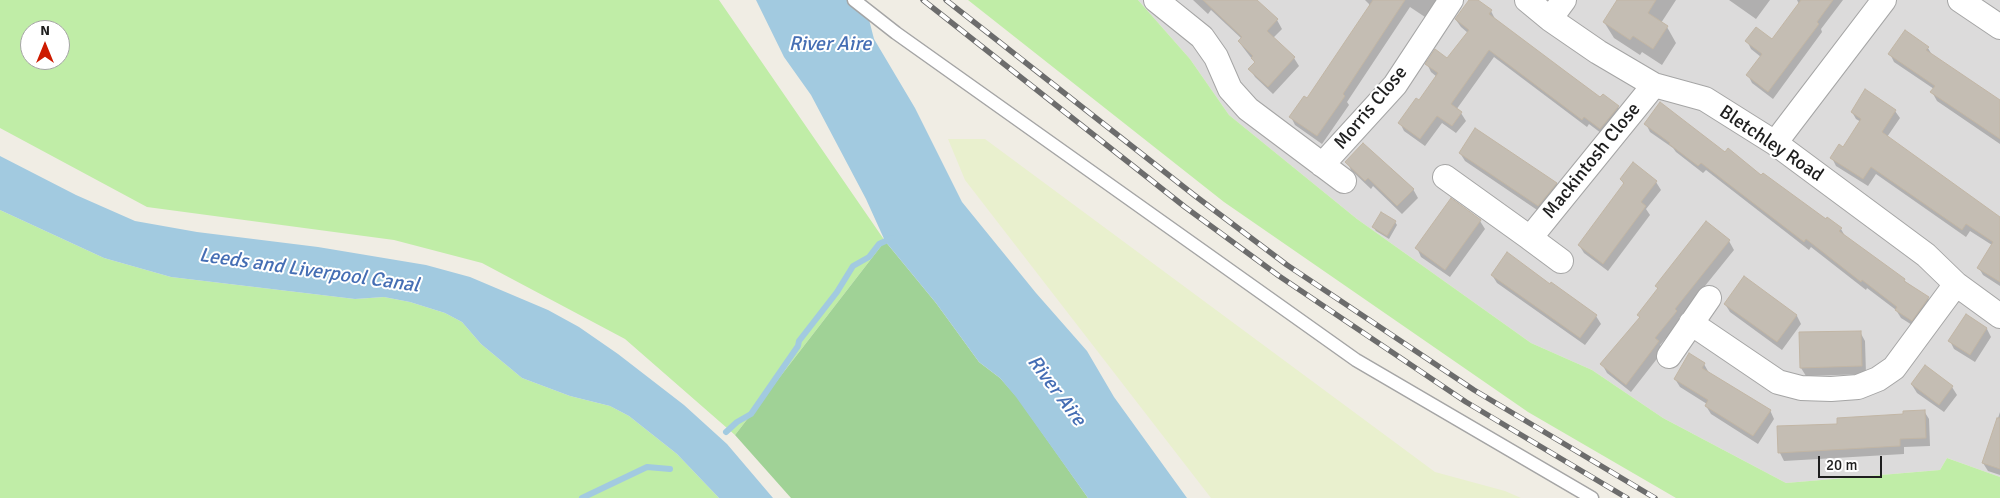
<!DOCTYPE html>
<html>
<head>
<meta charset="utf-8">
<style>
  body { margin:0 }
  #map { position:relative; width:2000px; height:498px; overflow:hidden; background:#f0ede4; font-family:Signika,sans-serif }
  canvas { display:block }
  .north { position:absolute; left:20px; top:20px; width:50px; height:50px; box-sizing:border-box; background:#fff; border:1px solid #a5a5a5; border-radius:50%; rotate:0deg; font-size:14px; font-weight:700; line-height:20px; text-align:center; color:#1e1e1e }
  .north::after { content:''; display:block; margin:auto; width:18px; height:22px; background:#cd1b00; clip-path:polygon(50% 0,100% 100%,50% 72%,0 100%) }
  .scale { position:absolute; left:1818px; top:456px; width:64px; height:22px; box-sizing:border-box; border:2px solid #1e1e1e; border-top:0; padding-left:6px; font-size:15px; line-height:18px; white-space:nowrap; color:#1e1e1e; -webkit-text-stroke:4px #fff; paint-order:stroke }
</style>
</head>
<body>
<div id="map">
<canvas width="2000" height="498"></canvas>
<div class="north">N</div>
<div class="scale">20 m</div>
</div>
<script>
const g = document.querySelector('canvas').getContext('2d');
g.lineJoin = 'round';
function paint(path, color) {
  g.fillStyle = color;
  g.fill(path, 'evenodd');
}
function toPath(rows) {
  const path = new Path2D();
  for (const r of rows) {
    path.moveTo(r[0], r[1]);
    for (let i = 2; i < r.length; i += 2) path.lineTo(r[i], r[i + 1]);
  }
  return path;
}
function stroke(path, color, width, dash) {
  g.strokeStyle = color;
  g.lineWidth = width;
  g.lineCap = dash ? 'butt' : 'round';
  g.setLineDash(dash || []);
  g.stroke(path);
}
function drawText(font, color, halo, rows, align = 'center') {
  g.font = font + ' Signika,sans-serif';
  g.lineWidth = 4;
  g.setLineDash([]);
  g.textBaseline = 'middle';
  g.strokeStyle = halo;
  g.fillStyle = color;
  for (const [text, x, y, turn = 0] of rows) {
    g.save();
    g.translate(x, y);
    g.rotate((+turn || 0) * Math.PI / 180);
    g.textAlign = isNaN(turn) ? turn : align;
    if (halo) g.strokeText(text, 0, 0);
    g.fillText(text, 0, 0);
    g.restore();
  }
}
paint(toPath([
  [1138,0,2000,0,2000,477,1947,458,1940,470,1786,483,1663,418,1592,370,1531,343,1357,219,1229,115,1190,59]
]), '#dcdbdb');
paint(toPath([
  [948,139,985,139,1435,472,1505,491,1521,498,1211,498,965,180]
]), '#e9f0ce');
paint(toPath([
  [0,0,719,0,885,241,735,435,625,339,482,263,394,240,147,207,0,128],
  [30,30,60,30,60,60,30,60],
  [968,0,1138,0,1190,59,1229,115,1357,219,1531,343,1592,370,1663,418,1786,483,1940,470,1947,458,2000,477,2000,498,1676,498,1528,412,1224,202],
  [0,210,104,258,171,277,355,299,384,297,410,302,445,313,462,322,481,344,522,378,570,396,610,406,629,416,677,454,719,498,0,498]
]), '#c0eda7');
paint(toPath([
  [885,241,936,303,979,362,1000,378,1017,397,1088,498,791,498,735,435]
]), '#a0d296');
paint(toPath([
  [756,0,864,0,874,39,915,108,962,202,1036,293,1087,351,1114,397,1187,498,1088,498,1016,397,1000,378,979,362,936,303,885,241,866,199,811,95,784,57],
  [0,156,76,195,135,221,197,232,318,247,426,265,470,277,548,310,579,327,618,354,684,405,727,444,773,498,719,498,677,454,629,416,610,406,570,396,522,378,481,344,462,322,445,313,410,302,384,297,355,299,171,277,104,258,0,210]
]), '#a2cae0');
paint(toPath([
  [1193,0,1256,0,1277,20,1282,29,1273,38,1294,58,1299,66,1273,94,1255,77,1250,69,1255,63,1239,42,1242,39,1211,10,1208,14],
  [1365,0,1437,0,1425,17,1410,7,1347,102,1349,105,1322,144,1295,125,1291,117,1307,100,1369,8,1369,4],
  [1470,0,1476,0,1491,11,1495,19,1600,99,1603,95,1618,107,1623,115,1605,136,1589,124,1587,127,1494,57,1456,110,1461,113,1466,121,1456,133,1442,123,1425,146,1404,131,1400,123,1419,102,1437,77,1431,72,1427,64,1448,60,1468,33,1461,27,1456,20],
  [1619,0,1676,0,1661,23,1667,27,1676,43,1662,65,1642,52,1640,55,1614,38,1604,22],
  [1729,0,1770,0,1756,19],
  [1797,0,1843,0,1821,29,1822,32,1773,99,1752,83,1748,75,1761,57,1751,49,1747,41,1772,40,1799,4],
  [1928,48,1932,55,2000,106,2000,144,1937,101,1932,92,1934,89,1894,62,1890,54],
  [1895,111,1900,118,1887,137,2000,218,2000,286,1983,275,1979,268,1992,245,1970,231,1966,237,1876,174,1868,186,1836,166,1832,158,1844,148,1861,122,1856,119,1852,112],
  [1646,124,1725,154,1762,177,1841,229,1846,238,1928,298,1933,307,1917,328,1901,318,1896,310,1867,288,1866,290,1811,247,1809,250,1706,170,1703,173,1676,152,1673,148,1650,132],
  [1460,153,1556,183,1561,192,1543,214,1465,161],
  [1347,162,1389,170,1391,168,1413,189,1418,198,1402,214,1373,186,1371,189,1351,170],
  [1621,179,1656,182,1661,190,1646,209,1650,215,1608,271,1584,253,1579,245,1624,185],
  [1480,221,1485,229,1450,277,1421,257,1417,248],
  [1395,222,1397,225,1389,239,1376,231,1373,227],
  [1706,223,1729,241,1734,250,1679,318,1681,320,1660,345,1663,351,1631,392,1607,373,1602,364,1640,318,1639,315,1659,290,1657,286],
  [1492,275,1596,316,1601,324,1585,345,1497,283],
  [1744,278,1797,316,1801,324,1782,350,1730,312,1725,304],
  [1966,316,1987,329,1991,337,1975,362,1954,349,1950,341],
  [1860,332,1865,341,1866,374,1806,376,1801,368],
  [1704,364,1709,373,1770,410,1774,419,1758,444,1711,414,1706,406,1707,404,1680,387,1675,379],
  [1912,385,1952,387,1957,395,1944,412,1917,393],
  [1924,411,1929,419,1930,446,1904,447,1904,454,1784,461,1780,453,1778,428,1839,425],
  [2000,412,2000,475,1988,471,1983,463]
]), '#0003');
stroke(toPath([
  [726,432,737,422,751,414,798,346,799,341,837,292,853,266,869,257,879,244,892,238],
  [582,498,647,467,670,469]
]), '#a2cae0', 6);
const building = toPath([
  [1203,0,1257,0,1278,19,1267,31,1295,57,1268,87,1248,69,1255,62,1251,58,1253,56,1238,41,1242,37,1203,0],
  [1373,0,1405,0,1343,94,1345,96,1317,136,1289,117,1304,96,1307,98,1373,0],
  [1469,0,1478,0,1492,10,1489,14,1565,71,1600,97,1603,94,1619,106,1600,129,1584,117,1582,120,1489,50,1451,104,1462,112,1452,126,1437,116,1420,139,1398,123,1416,98,1419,100,1438,73,1425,64,1435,49,1447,58,1469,30,1455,19,1469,0],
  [1617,0,1656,0,1648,13,1668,26,1653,49,1633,36,1630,40,1603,22,1617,0],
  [1801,0,1833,0,1817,22,1819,24,1768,92,1746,75,1762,54,1745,41,1756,27,1772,39,1801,0],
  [1905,30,1929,47,1926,50,2000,100,2000,139,1930,92,1935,86,1888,54,1905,30],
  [1865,89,1896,110,1882,132,2000,217,2000,282,1977,268,1993,242,1966,224,1962,230,1871,167,1863,179,1830,158,1839,144,1843,147,1861,119,1851,112,1865,89],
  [1660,102,1725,152,1728,148,1761,175,1763,173,1826,219,1827,217,1842,228,1839,231,1905,279,1904,281,1929,297,1912,321,1895,310,1897,307,1862,280,1861,282,1806,239,1804,242,1701,163,1698,166,1669,144,1670,143,1644,124,1660,102],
  [1475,128,1557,183,1538,206,1459,153,1475,128],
  [1363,143,1414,189,1397,206,1368,178,1365,181,1345,162,1363,143],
  [1633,162,1657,181,1641,202,1646,206,1603,264,1578,245,1624,183,1620,179,1633,162],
  [1451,198,1481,220,1445,270,1415,248,1451,198],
  [1381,212,1396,221,1387,236,1372,227,1381,212],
  [1706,221,1730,240,1675,309,1677,311,1655,338,1659,341,1626,385,1600,364,1640,317,1637,315,1658,288,1655,286,1706,221],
  [1507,252,1550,284,1551,282,1597,315,1580,338,1491,275,1507,252],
  [1744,276,1797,315,1777,342,1724,304,1744,276],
  [1966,314,1987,328,1970,355,1948,341,1966,314],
  [1861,331,1862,366,1800,368,1799,332,1861,331],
  [1689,353,1705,363,1702,368,1771,410,1753,436,1705,406,1708,400,1674,379,1689,353],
  [1925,365,1953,386,1939,405,1911,384,1925,365],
  [1925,410,1926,438,1900,439,1900,446,1778,453,1777,426,1837,424,1837,418,1903,414,1903,411,1925,410],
  [1997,418,2000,418,2000,469,1982,463,1997,418]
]);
paint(building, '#c4bdb3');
stroke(building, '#c2b6a5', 1);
const lane = toPath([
  [854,0,896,33,1356,360,1592,498]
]);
const street = toPath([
  [1156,0,1202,37,1216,57,1230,89,1248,109,1344,181],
  [1527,0,1550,19,1598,52,1654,85,1705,99,1775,143,1926,255,1956,284,2000,316],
  [1960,0,2000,27],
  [1550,19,1564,0],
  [1775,143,1884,0],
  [1322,165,1395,85,1451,0],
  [1445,177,1530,238],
  [1561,261,1530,238,1654,85],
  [1691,323,1778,382,1801,388,1831,389,1858,387,1878,379,1894,368,1956,284],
  [1669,356,1709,298]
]);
stroke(lane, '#a5a5a5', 15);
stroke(street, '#a5a5a5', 26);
stroke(lane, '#fff', 12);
stroke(street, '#fff', 24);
const rail = toPath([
  [923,0,1185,207,1279,276,1466,402,1627,498],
  [946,0,1194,195,1287,265,1474,390,1655,498]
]);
stroke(rail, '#6c6c6c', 5.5);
stroke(rail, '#fff', 4, [11]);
drawText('19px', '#1e1e1e', '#fff', [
  ["Morris Close",1371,108,-50],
  ["Bletchley Road",1771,144,34],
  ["Mackintosh Close",1592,161,-51]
]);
drawText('italic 20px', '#456eb4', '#fff', [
  ["River Aire",830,45],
  ["Leeds and Liverpool Canal",309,271,8],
  ["River Aire",1056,391,53]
]);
</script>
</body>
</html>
